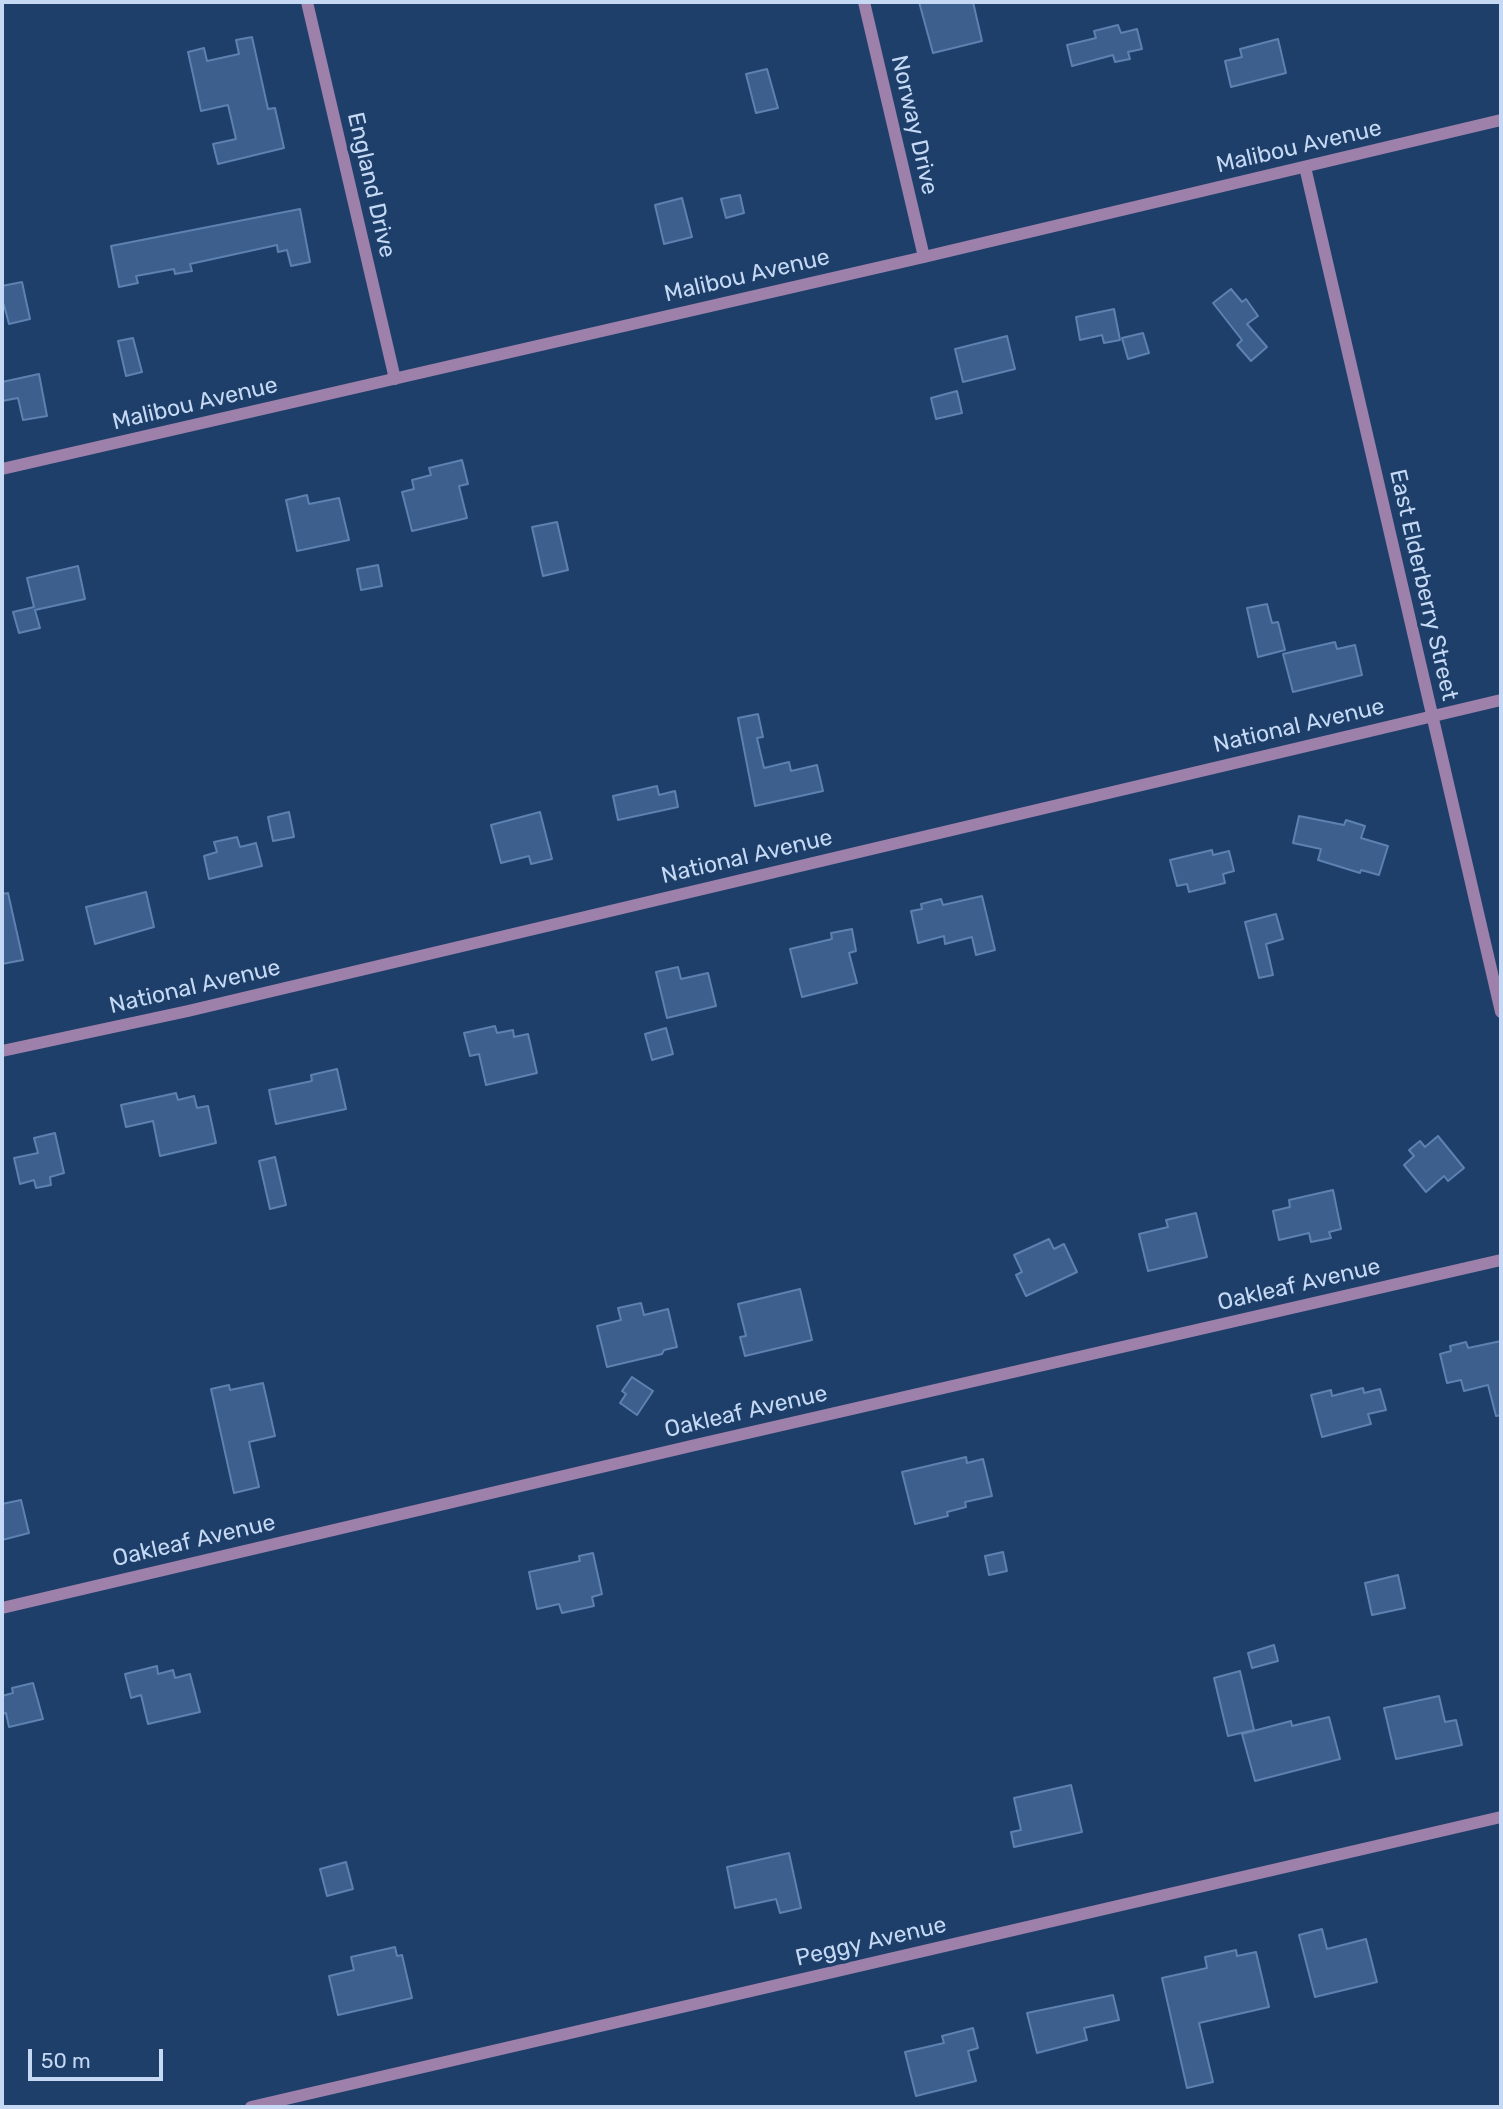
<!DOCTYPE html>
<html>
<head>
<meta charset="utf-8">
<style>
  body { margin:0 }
  #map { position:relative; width:1503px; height:2109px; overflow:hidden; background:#1e3f6a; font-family:Rubik,sans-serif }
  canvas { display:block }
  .frame { position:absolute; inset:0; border:4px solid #c6d9f4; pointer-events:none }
  .scale { position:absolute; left:28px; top:2049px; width:135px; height:32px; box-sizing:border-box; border:4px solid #c6d9f4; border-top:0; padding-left:9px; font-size:21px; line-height:24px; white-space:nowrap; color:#c6d9f4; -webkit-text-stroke:5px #1e3f6a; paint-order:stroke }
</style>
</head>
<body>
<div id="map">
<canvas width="1503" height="2109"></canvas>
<div class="frame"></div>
<div class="scale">50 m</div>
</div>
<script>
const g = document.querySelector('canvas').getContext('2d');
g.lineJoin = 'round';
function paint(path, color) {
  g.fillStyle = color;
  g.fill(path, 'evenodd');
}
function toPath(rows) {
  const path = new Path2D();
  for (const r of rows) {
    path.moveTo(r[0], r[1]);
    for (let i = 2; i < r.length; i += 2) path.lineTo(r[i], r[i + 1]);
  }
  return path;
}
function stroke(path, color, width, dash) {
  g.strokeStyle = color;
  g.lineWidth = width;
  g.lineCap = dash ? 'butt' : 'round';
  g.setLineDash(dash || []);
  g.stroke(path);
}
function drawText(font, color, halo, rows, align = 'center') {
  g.font = font + ' Rubik,sans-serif';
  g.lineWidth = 7;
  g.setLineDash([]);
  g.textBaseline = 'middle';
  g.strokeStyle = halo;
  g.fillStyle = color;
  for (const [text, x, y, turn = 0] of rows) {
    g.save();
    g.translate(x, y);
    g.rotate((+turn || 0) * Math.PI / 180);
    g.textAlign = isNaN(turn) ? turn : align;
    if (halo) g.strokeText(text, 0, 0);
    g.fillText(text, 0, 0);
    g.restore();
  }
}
const building = toPath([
  [919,2,973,2,982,41,933,53,919,2],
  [1118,25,1121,33,1137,29,1142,49,1128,52,1130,59,1115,62,1113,55,1072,66,1067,45,1096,38,1094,31,1118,25],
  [252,37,268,109,275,108,284,148,218,164,213,144,236,139,228,105,201,111,188,52,204,48,207,61,239,54,236,40,252,37],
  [1278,39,1286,73,1231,87,1225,61,1242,57,1240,49,1278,39],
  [767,69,778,108,756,113,746,74,767,69],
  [740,195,744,213,726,218,721,199,740,195],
  [682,198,692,237,664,244,655,205,682,198],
  [300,209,310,262,291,266,287,250,278,252,277,245,190,264,192,271,175,274,174,269,136,276,138,283,119,287,111,246,300,209],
  [22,282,30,319,9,324,4,305,2,305,2,286,22,282],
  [1231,289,1242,302,1246,299,1258,316,1247,324,1267,347,1251,361,1237,345,1242,340,1213,303,1231,289],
  [1114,309,1120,340,1104,343,1102,335,1080,340,1076,317,1114,309],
  [1143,333,1149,353,1128,359,1122,338,1143,333],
  [1007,336,1015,369,963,382,955,349,1007,336],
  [133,338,142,372,126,376,118,341,133,338],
  [39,374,47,416,23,420,18,398,2,401,2,382,39,374],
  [957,391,962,413,936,419,931,398,957,391],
  [462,460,468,484,459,486,467,518,412,531,402,492,414,489,412,480,431,475,429,468,462,460],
  [307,495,309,504,339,498,349,540,297,551,286,500,307,495],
  [557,522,568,570,543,576,532,527,557,522],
  [378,565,382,586,361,590,357,569,378,565],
  [78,566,85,599,35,610,40,628,19,633,13,612,34,607,27,578,78,566],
  [1267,604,1272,623,1278,622,1285,650,1258,657,1247,608,1267,604],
  [1335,642,1337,649,1355,645,1362,675,1293,692,1283,654,1335,642],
  [758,714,763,737,757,738,764,768,789,762,791,771,817,765,823,791,755,806,738,718,758,714],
  [657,786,659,795,675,791,678,807,618,820,613,796,657,786],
  [289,812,294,837,273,841,268,817,289,812],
  [540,812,552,859,531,864,529,856,501,863,491,825,540,812],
  [1299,816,1344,825,1346,820,1365,826,1361,838,1388,846,1379,875,1361,870,1360,873,1318,860,1321,849,1293,843,1299,816],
  [237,837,240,847,256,843,262,866,209,879,204,856,217,852,214,842,237,837],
  [1212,850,1213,855,1229,851,1234,871,1223,874,1225,883,1189,892,1187,884,1177,886,1170,860,1212,850],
  [146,892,154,927,95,944,86,907,146,892],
  [8,893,23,960,2,964,2,894,8,893],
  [982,896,995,950,976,955,972,937,945,944,944,936,918,943,911,911,922,909,921,904,941,899,943,905,982,896],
  [1276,914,1283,939,1266,944,1273,975,1259,978,1245,922,1276,914],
  [852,929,856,951,849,953,857,983,802,997,790,949,832,939,831,933,852,929],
  [678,967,681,979,708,973,716,1006,667,1018,656,972,678,967],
  [495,1026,497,1033,513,1030,514,1037,528,1034,537,1073,486,1085,479,1054,470,1056,464,1033,495,1026],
  [666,1028,673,1054,652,1060,645,1034,666,1028],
  [337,1069,346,1109,276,1124,269,1090,312,1081,311,1075,337,1069],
  [176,1093,178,1100,194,1096,197,1108,208,1106,216,1143,160,1156,153,1121,126,1127,121,1105,176,1093],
  [55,1133,64,1173,50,1177,51,1185,36,1188,34,1180,20,1184,14,1158,38,1153,34,1138,55,1133],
  [1438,1136,1464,1168,1448,1181,1444,1176,1426,1192,1404,1165,1414,1156,1409,1150,1420,1141,1425,1147,1438,1136],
  [275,1157,286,1205,270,1209,259,1161,275,1157],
  [1333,1190,1341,1229,1329,1232,1331,1238,1311,1242,1309,1233,1279,1240,1273,1211,1290,1207,1289,1200,1333,1190],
  [1196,1213,1207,1257,1148,1271,1139,1234,1168,1227,1166,1220,1196,1213],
  [1049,1239,1054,1249,1064,1244,1077,1272,1026,1296,1016,1275,1022,1272,1014,1255,1049,1239],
  [800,1289,812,1340,745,1356,740,1337,746,1336,738,1304,800,1289],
  [641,1303,644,1315,668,1309,677,1347,664,1350,662,1354,607,1367,597,1326,621,1320,618,1308,641,1303],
  [1501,1341,1501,1415,1496,1416,1488,1385,1464,1391,1461,1380,1447,1383,1440,1354,1451,1351,1450,1346,1466,1342,1468,1348,1501,1341],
  [632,1377,653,1391,637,1415,620,1403,626,1394,622,1391,632,1377],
  [263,1383,275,1436,249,1442,259,1487,234,1493,211,1389,229,1385,230,1390,263,1383],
  [1363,1388,1364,1393,1380,1389,1386,1410,1368,1414,1371,1424,1322,1437,1311,1395,1331,1390,1332,1396,1363,1388],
  [966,1457,967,1463,983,1459,992,1496,965,1502,966,1507,947,1512,948,1516,915,1524,902,1472,966,1457],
  [21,1500,29,1533,2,1540,2,1504,21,1500],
  [1003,1552,1007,1571,989,1575,985,1556,1003,1552],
  [593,1553,602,1594,592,1597,594,1606,562,1613,559,1604,537,1609,529,1572,580,1561,579,1556,593,1553],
  [1398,1575,1405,1608,1372,1615,1365,1583,1398,1575],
  [1274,1645,1278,1661,1252,1668,1248,1653,1274,1645],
  [157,1666,158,1674,173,1670,175,1678,190,1674,200,1712,148,1724,141,1695,131,1698,125,1674,157,1666],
  [1240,1671,1254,1730,1228,1736,1214,1678,1240,1671],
  [33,1683,43,1719,9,1727,6,1713,2,1714,2,1696,13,1693,12,1688,33,1683],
  [1439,1696,1445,1722,1456,1720,1462,1745,1396,1759,1384,1708,1439,1696],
  [1329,1717,1340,1759,1255,1781,1242,1734,1291,1721,1292,1726,1329,1717],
  [1071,1785,1082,1832,1014,1847,1011,1832,1021,1830,1014,1798,1071,1785],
  [789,1853,801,1908,780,1913,776,1899,735,1908,727,1867,789,1853],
  [346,1862,353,1889,327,1896,320,1869,346,1862],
  [1322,1929,1327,1949,1366,1939,1377,1982,1315,1997,1299,1935,1322,1929],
  [395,1947,397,1956,402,1955,412,1998,338,2015,329,1976,354,1970,351,1957,395,1947],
  [1236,1950,1237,1956,1256,1952,1269,2007,1199,2023,1213,2082,1187,2088,1162,1978,1207,1968,1205,1957,1236,1950],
  [1113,1995,1119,2020,1084,2028,1087,2040,1037,2053,1027,2013,1113,1995],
  [973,2028,978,2048,968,2051,976,2081,916,2096,905,2052,944,2043,942,2036,973,2028]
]);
paint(building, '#3d5f8d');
stroke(building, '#5d81b1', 2);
stroke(toPath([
  [307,2,395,379],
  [864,2,924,257],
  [1305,167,1501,1012],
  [2,469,924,257,1501,120],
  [2,1051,188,1011,1501,700],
  [2,1608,691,1446,1501,1260],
  [251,2107,1501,1817]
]), '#9e81aa', 12);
drawText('23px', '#c6d9f4', '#1e3f6a', [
  ["Norway Drive",914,125,77],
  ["Malibou Avenue",1299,147,-13],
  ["England Drive",371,185,77],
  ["Malibou Avenue",747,276,-13],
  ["Malibou Avenue",195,404,-13],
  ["East Elderberry Street",1423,585,77],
  ["National Avenue",1299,726,-13],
  ["National Avenue",747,857,-13],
  ["National Avenue",195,987,-13],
  ["Oakleaf Avenue",1299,1285,-13],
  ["Oakleaf Avenue",746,1412,-13],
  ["Oakleaf Avenue",194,1541,-13],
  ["Peggy Avenue",871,1942,-13]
]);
</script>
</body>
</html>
